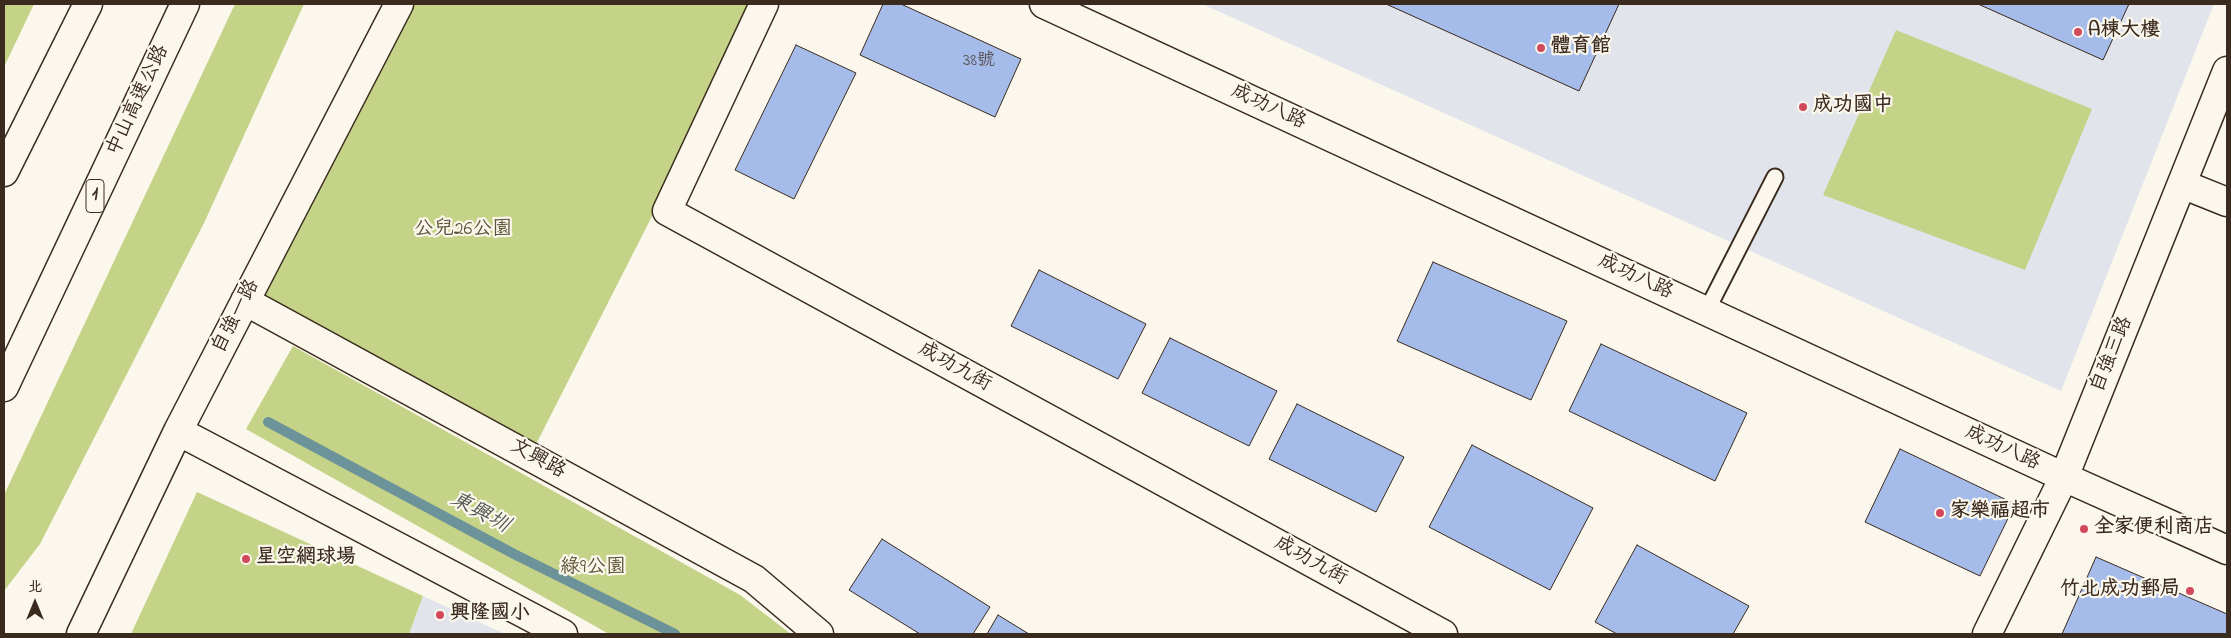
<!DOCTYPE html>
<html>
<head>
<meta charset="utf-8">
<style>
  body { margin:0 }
  #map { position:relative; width:2231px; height:638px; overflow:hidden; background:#fbf7ec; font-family:"Indie Flower","LXGW WenKai TC",sans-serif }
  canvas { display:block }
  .frame { position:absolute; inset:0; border:5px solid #3b2a1e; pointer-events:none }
  .north { position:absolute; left:10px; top:578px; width:50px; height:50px; -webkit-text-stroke:4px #fbf7ec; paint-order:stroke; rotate:0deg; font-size:14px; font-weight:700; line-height:20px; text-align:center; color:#3b2a1e }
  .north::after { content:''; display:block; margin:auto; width:18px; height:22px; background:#3b2a1e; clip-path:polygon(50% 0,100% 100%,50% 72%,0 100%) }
</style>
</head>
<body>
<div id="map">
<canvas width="2231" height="638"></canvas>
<div class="frame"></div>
<div class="north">北</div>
</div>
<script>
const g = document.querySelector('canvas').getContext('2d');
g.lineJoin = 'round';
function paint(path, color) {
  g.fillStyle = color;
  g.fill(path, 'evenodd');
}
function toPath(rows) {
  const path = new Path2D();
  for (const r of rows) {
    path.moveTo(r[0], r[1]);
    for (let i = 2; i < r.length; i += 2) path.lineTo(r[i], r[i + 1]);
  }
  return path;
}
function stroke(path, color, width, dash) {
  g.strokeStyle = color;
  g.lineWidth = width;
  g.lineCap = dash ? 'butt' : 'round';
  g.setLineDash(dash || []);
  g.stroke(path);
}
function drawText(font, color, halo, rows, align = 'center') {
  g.font = font + ' "Indie Flower","LXGW WenKai TC",sans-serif';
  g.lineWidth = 4.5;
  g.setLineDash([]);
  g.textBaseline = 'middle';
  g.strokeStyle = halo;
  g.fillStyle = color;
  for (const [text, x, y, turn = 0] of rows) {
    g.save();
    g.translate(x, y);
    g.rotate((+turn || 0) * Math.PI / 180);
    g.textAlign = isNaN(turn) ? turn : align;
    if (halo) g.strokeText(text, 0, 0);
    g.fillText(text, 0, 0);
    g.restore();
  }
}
paint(toPath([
  [1202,4,2214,4,2061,391],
  [423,596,505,634,409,634]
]), '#e1e5eb');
paint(toPath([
  [4,4,34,4,4,67],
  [235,4,304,4,204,223,40,544,4,591,4,495],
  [399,4,760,4,530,456,245,301],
  [1896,30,2092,109,2025,270,1823,195],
  [293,346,740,595,791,634,609,634,246,429],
  [197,492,423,596,409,634,131,634]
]), '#c4d387');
stroke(toPath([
  [268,422,514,554,675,634]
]), '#6c9399', 10);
const building = toPath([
  [883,4,901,4,1021,59,995,117,860,55,883,4],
  [1386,4,1619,4,1579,91,1386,4],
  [1978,4,2129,4,2103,60,1978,4],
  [796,45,856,73,794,199,735,170,796,45],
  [1433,262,1567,321,1531,400,1397,341,1433,262],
  [1039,270,1146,324,1118,379,1011,326,1039,270],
  [1170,338,1277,391,1249,446,1142,393,1170,338],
  [1601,344,1747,413,1715,481,1569,411,1601,344],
  [1297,404,1404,457,1376,512,1269,459,1297,404],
  [1472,445,1593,508,1550,590,1429,527,1472,445],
  [1900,449,2015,504,1980,576,1865,522,1900,449],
  [882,539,990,607,973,634,920,634,849,590,882,539],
  [1637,545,1749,606,1733,634,1617,634,1595,622,1637,545],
  [2096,557,2227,614,2227,634,2062,634,2096,557],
  [998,615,1029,634,987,634,998,615]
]);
paint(building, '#a5bbe9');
stroke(building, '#3b2a1e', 1);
const lane = toPath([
  [1706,312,1775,177]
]);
const street = toPath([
  [764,4,667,211,1443,634],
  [1044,4,2064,477,2227,550],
  [2182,184,2227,202],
  [245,301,754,579,819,634],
  [178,431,563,634],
  [81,634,178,431,399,4],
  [1987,634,2064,477,2227,71]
]);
const highway = toPath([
  [4,172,88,4],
  [4,387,185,4]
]);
stroke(lane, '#3b2a1e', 19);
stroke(street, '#3b2a1e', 31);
stroke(highway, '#3b2a1e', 31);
stroke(lane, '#fbf7ec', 15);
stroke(street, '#fbf7ec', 28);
stroke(highway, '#fbf7ec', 28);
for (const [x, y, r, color] of [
  [2078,32,5,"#d1495b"],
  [1541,48,5,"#d1495b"],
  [1803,107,5,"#d1495b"],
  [1940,513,5,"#d1495b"],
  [2084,529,5,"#d1495b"],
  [246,559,5,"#d1495b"],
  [2190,591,5,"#d1495b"],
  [440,615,5,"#d1495b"]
]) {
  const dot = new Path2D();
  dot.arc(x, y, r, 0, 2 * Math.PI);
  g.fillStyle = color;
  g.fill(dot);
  stroke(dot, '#fbf7ec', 2);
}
drawText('18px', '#564e51', null, [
  ["38號",979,62]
]);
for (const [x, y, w] of [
  [95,196,18]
]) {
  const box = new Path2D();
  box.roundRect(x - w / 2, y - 16.5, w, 33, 4);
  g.fillStyle = '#fbf7ec';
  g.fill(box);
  stroke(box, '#3b2a1e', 1);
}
drawText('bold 19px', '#3b2a1e', null, [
  ["1",95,196]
]);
drawText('bold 20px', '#3b2a1e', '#fbf7ec', [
  ["A棟大樓",2088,32],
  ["體育館",1551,48],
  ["成功國中",1813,107],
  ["家樂福超市",1950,513],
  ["全家便利商店",2094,529],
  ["星空網球場",256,559],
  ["竹北成功郵局",2180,591,"right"],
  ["興隆國小",450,615]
], 'left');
drawText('20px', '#3b2a1e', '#fbf7ec', [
  ["中山高速公路",139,101,-65],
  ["成功八路",1268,108,25],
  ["成功八路",1635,278,25],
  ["自強一路",237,317,-63],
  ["自強三路",2113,355,-68],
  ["成功九街",954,368,29],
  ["成功八路",2002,449,25],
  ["文興路",537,460,29],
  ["成功九街",1310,562,29]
]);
drawText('20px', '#5d5438', '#fbf7ec', [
  ["公兒26公園",463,231],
  ["綠9公園",593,569]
]);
drawText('italic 21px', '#4f5651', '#fbf7ec', [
  ["東興圳",479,514,28]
]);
</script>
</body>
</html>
